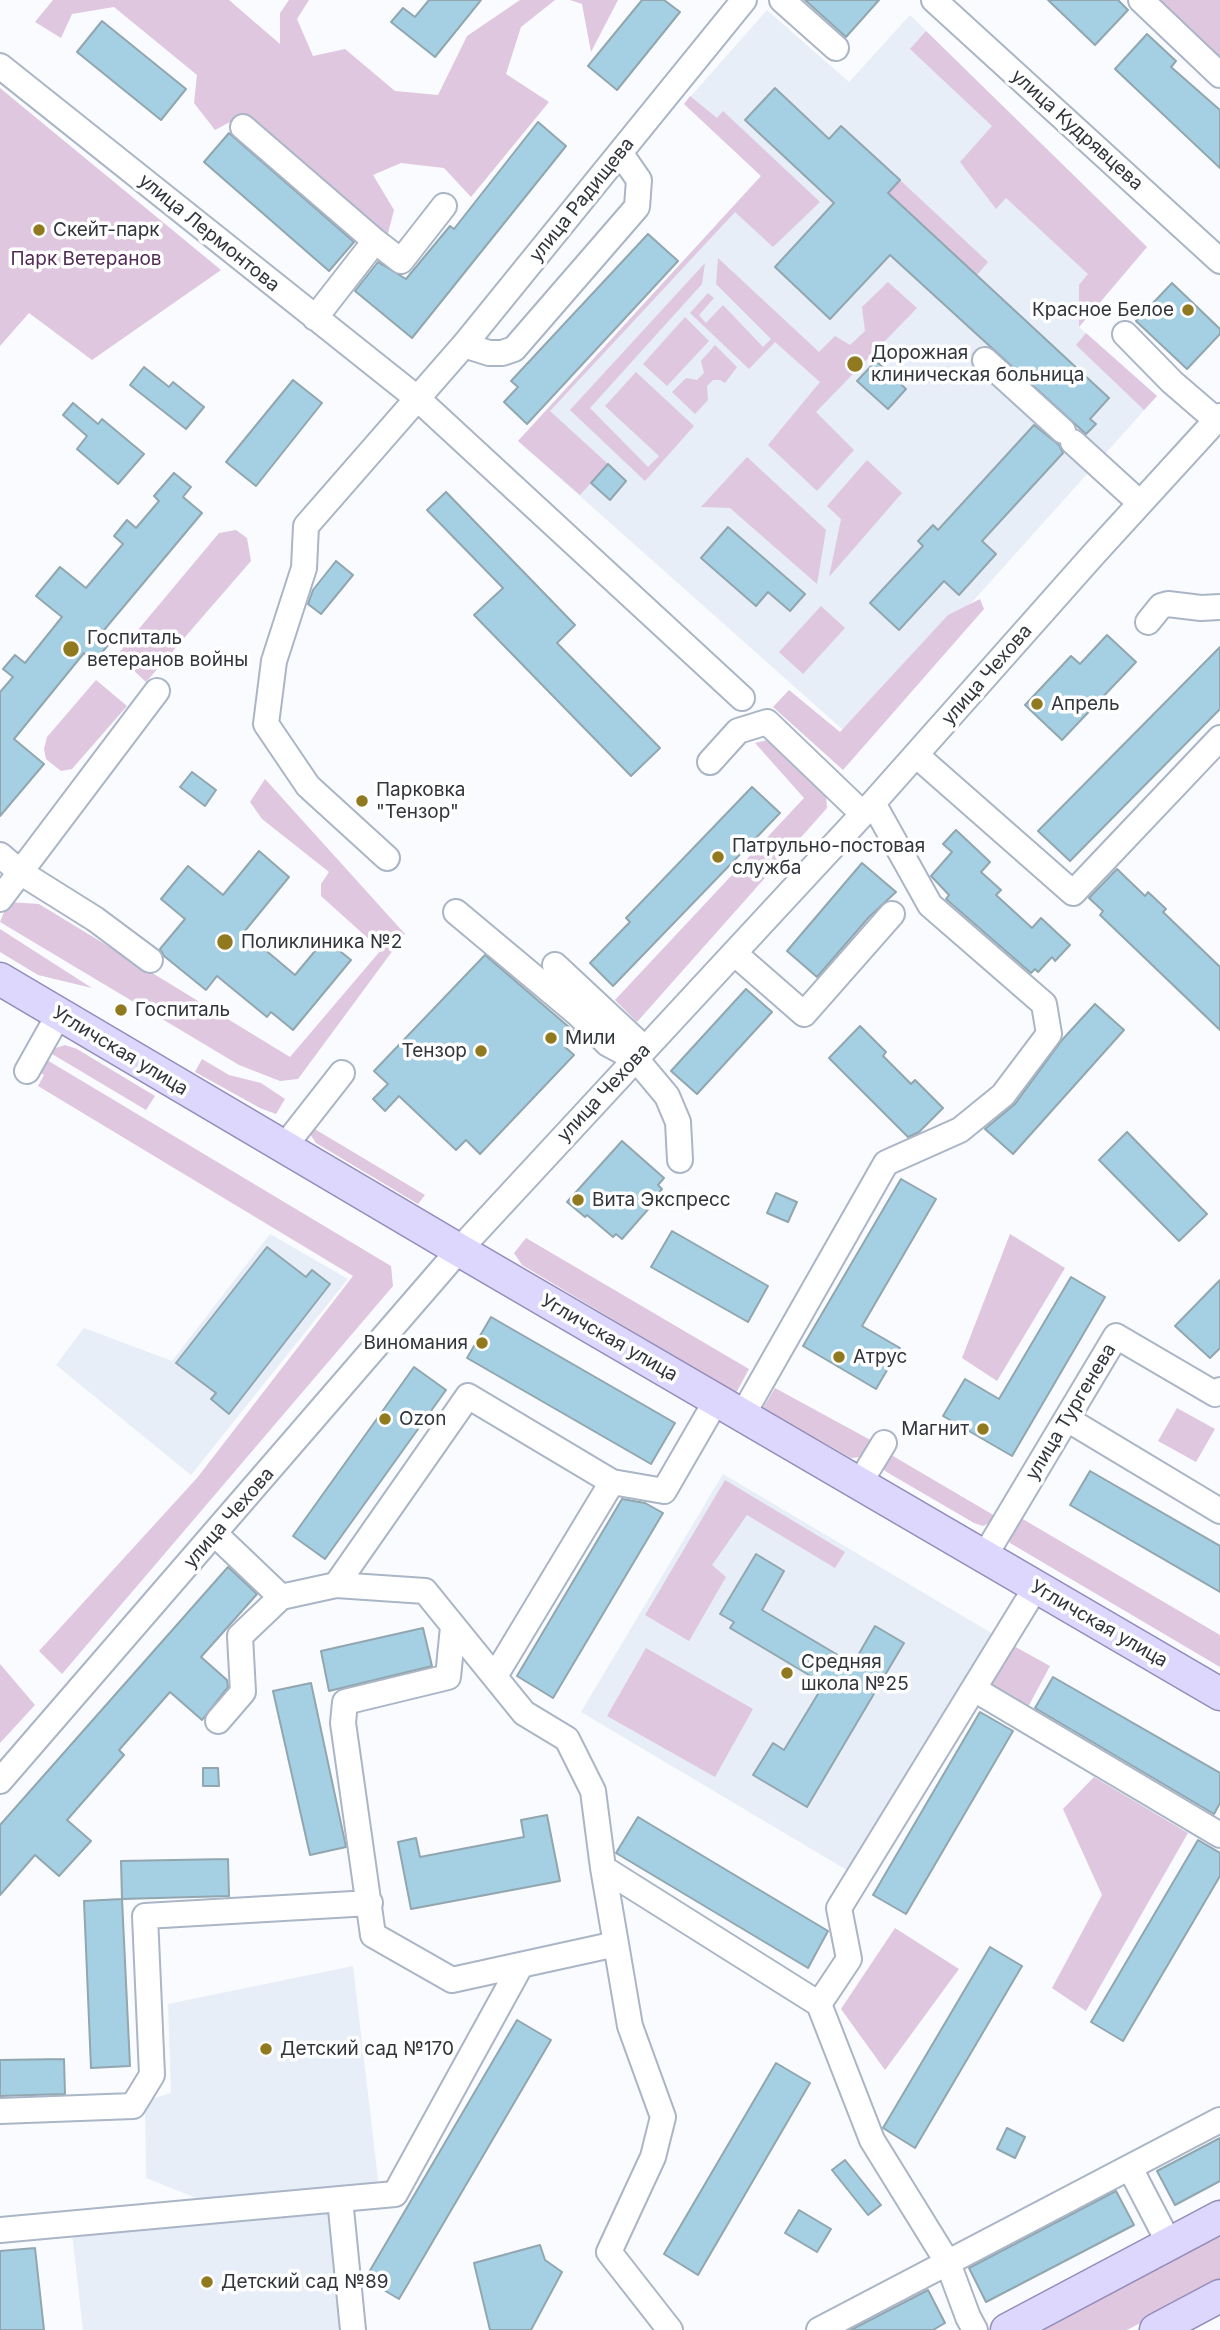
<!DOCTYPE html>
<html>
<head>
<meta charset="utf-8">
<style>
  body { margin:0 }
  canvas { display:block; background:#f9fbff }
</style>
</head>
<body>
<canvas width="1220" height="2330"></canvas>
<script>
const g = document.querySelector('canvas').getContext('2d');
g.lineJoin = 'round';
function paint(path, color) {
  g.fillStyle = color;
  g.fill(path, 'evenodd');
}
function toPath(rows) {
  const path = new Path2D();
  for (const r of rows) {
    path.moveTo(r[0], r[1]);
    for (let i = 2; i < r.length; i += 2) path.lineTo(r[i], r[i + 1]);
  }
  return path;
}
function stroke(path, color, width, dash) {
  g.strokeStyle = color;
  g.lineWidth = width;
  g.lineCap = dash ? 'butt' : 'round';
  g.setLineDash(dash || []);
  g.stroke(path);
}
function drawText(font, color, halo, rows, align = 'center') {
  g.font = font + ' Inter,sans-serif';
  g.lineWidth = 7;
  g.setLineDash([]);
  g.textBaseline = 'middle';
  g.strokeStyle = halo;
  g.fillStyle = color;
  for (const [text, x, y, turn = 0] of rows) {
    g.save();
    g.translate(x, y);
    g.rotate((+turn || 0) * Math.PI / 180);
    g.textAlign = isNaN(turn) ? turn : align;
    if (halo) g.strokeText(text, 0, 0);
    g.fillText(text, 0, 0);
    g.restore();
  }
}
paint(toPath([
  [767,10,849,82,910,15,1147,247,1079,327,1157,396,851,737,518,441,761,176,684,104],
  [270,1234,348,1279,191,1475,56,1365,84,1328,172,1361],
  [723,1474,993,1634,850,1872,581,1712],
  [353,1966,379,2188,219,2207,146,2178,145,2101,171,2093,168,2004],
  [328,2205,343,2330,83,2330,72,2234]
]), '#e7eef7');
paint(toPath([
  [53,0,229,0,280,44,280,13,289,0,309,0,297,19,313,56,345,49,395,91,438,95,467,36,520,0,555,0,521,27,506,74,549,102,471,197,444,168,401,163,373,175,394,210,387,237,243,115,215,130,194,103,197,75,114,7,72,14,61,38,35,22],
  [570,0,618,0,591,52,582,4],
  [1156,0,1220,0,1220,61],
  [926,31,1147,247,1079,327,1079,285,1088,274,1006,198,996,209,960,162,992,126,910,49],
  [0,88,221,270,92,360,29,313,0,346],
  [690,96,717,118,723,111,820,202,773,247,735,212,550,411,608,464,580,495,518,441,761,176,684,104],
  [900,180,988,262,977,275,888,193],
  [718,258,819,352,835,336,850,345,865,331,862,307,888,282,917,308,816,412,854,450,817,491,768,445,820,382,775,342,749,369,690,313,708,293,714,298,699,315,706,323,723,305,763,347,771,339,716,284],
  [705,263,702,284,590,408,648,467,659,456,605,406,636,372,694,426,645,481,570,410],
  [685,317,709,341,667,386,643,364],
  [1086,333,1157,396,1144,410,1076,345],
  [715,345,737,367,725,383,720,380,713,380,707,386,708,400,695,414,672,392,686,378,697,380,704,373,701,361],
  [747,457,826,530,817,584,730,508,701,507],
  [867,460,902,493,829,577,841,519,827,506],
  [236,530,247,538,251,561,146,682,117,655,219,533],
  [980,599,984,609,843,770,773,707,789,690,840,732,948,615],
  [821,606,845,628,803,674,779,652],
  [96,680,127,706,72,769,61,771,46,759,44,749,47,737],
  [776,738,825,782,827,808,637,1022,615,1000,804,798,755,743],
  [265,779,405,934,298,1079,280,1081,239,1065,0,922,8,902,39,904,290,1057,381,950,321,896,321,884,329,872,262,819,250,802],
  [0,929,92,988,38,975,0,952],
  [65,1045,77,1049,155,1096,146,1110,47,1051],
  [42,1057,391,1266,393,1286,62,1674,39,1651,197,1478,353,1276,38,1086,44,1075,35,1069],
  [202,1059,229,1075,261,1083,285,1099,276,1114,260,1108,195,1072],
  [313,1128,425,1195,418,1204,316,1143,308,1131],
  [1010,1234,1065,1268,997,1381,962,1358],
  [526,1238,749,1369,736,1393,522,1265,514,1253],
  [775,1388,876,1443,863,1457,851,1458,763,1408],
  [1177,1408,1215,1429,1196,1462,1158,1441],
  [893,1456,995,1516,991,1522,983,1526,974,1523,885,1471,882,1467,887,1457],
  [725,1480,845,1552,835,1568,747,1515,712,1565,726,1577,689,1641,645,1615],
  [1021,1518,1220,1635,1220,1667,1010,1543,1008,1535],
  [1012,1645,1050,1666,1027,1709,988,1687],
  [646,1648,753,1709,715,1777,607,1716],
  [0,1664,35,1705,0,1743],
  [1094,1777,1188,1833,1086,2011,1052,1988,1102,1895,1063,1809],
  [895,1928,959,1969,885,2070,841,2009],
  [1220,2234,1220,2281,1127,2330,1036,2330]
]), '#dfc7e0');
const building = toPath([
  [429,0,481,0,435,57,391,22,403,8,415,17,429,0],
  [642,0,664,0,680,12,617,90,588,66,642,0],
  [805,0,879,0,846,37,805,0],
  [1048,0,1118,0,1128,10,1095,45,1048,0],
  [102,21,186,89,161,120,77,52,102,21],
  [1147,34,1176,61,1171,67,1220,110,1220,168,1115,69,1147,34],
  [775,88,829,139,841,126,900,180,888,193,1109,398,1090,419,1096,424,1086,434,890,255,830,319,775,267,834,203,745,120,775,88],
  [538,122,566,146,412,338,355,291,378,262,406,279,450,226,454,229,538,122],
  [229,133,354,242,329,271,204,162,229,133],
  [648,234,678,261,527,424,504,402,518,387,511,381,648,234],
  [1172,283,1220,329,1220,334,1187,369,1136,321,1172,283],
  [876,361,906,389,888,409,857,381,876,361],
  [144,367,169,387,173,382,204,407,186,429,130,385,144,367],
  [293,380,322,403,256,486,226,462,293,380],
  [73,403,98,424,102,419,144,454,118,484,77,449,87,436,63,415,73,403],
  [1034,425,1059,445,1063,453,982,541,996,554,959,595,944,581,899,630,870,603,923,546,918,541,933,525,938,530,1034,425],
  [608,464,626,481,610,500,591,483,608,464],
  [174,473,191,487,183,497,202,513,99,636,109,644,94,662,84,653,14,739,44,764,0,816,0,692,13,677,3,669,15,655,25,663,62,617,36,596,60,567,86,588,123,544,114,536,127,520,136,528,159,501,154,496,174,473],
  [446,492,575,625,557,643,660,748,631,776,474,615,503,588,427,510,446,492],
  [728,527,805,594,790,611,768,592,756,606,701,558,728,527],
  [336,561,353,575,321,614,308,604,313,590,336,561],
  [1107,635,1136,662,1062,740,1025,705,1071,656,1080,664,1107,635],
  [1220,647,1220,709,1070,861,1038,831,1220,647],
  [192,772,216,790,205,806,180,787,192,772],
  [752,787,780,813,613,986,590,963,630,922,626,918,752,787],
  [956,830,990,862,981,872,1001,890,996,895,1032,928,1041,918,1070,945,1055,961,1052,957,1038,972,1035,969,1031,973,946,899,949,895,931,876,952,852,943,844,956,830],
  [259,851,289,877,244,932,295,975,325,939,351,960,293,1030,271,1012,267,1017,217,976,206,990,164,956,160,949,185,919,161,899,188,866,223,895,259,851],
  [862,863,896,892,869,917,817,977,787,951,862,863],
  [1117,869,1145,896,1148,892,1166,909,1163,912,1220,967,1220,1030,1100,915,1103,911,1089,898,1117,869],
  [485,955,577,1034,565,1047,574,1055,480,1154,466,1140,456,1150,399,1096,385,1111,373,1099,388,1084,374,1071,485,955],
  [746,989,772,1012,697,1094,671,1071,746,989],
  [1095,1004,1124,1030,1013,1154,985,1129,1015,1104,1062,1040,1095,1004],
  [860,1026,886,1052,883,1056,911,1084,915,1080,943,1108,919,1132,908,1137,829,1058,860,1026],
  [1127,1132,1207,1214,1179,1241,1099,1160,1127,1132],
  [622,1141,664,1178,658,1185,662,1189,649,1204,651,1206,622,1239,616,1234,613,1237,587,1215,585,1217,567,1202,622,1141],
  [901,1179,936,1199,862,1326,900,1348,876,1389,803,1346,901,1179],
  [776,1193,797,1202,788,1222,767,1213,776,1193],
  [672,1231,768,1286,748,1322,651,1267,672,1231],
  [267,1247,306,1277,312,1270,330,1284,229,1414,211,1399,216,1393,176,1363,267,1247],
  [1071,1277,1105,1297,1012,1456,943,1416,965,1379,999,1399,1071,1277],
  [1220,1280,1220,1348,1210,1358,1175,1326,1220,1280],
  [491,1317,675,1423,651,1464,467,1358,491,1317],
  [414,1367,446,1390,325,1559,293,1536,414,1367],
  [1090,1471,1220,1546,1220,1592,1070,1505,1090,1471],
  [622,1499,645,1503,663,1513,553,1698,517,1676,622,1499],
  [756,1554,784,1571,762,1610,853,1664,875,1626,904,1643,807,1807,753,1775,773,1743,784,1750,824,1684,730,1628,734,1622,720,1614,756,1554],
  [228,1567,257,1594,201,1657,227,1680,228,1687,202,1720,170,1692,119,1750,124,1755,67,1820,91,1841,59,1876,35,1855,0,1895,0,1825,228,1567],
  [423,1628,432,1666,329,1691,321,1651,423,1628],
  [1053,1677,1220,1773,1220,1803,1214,1814,1035,1708,1053,1677],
  [311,1683,346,1847,310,1855,273,1691,311,1683],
  [980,1712,1013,1731,906,1914,873,1895,980,1712],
  [203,1768,218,1768,219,1786,203,1786,203,1768],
  [547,1815,560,1881,411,1909,398,1842,416,1838,420,1857,524,1837,521,1820,547,1815],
  [638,1817,828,1931,808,1968,616,1853,638,1817],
  [1198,1840,1220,1853,1220,1876,1123,2041,1091,2022,1198,1840],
  [228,1859,229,1896,122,1899,121,1861,228,1859],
  [122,1899,130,2066,91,2068,84,1901,122,1899],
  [990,1947,1022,1966,915,2148,883,2128,990,1947],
  [517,2020,551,2040,399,2299,365,2279,517,2020],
  [64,2059,65,2094,0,2096,0,2060,64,2059],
  [776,2063,810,2083,698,2275,664,2254,776,2063],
  [1007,2128,1025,2137,1015,2158,997,2149,1007,2128],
  [1220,2138,1220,2181,1175,2205,1157,2171,1220,2138],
  [845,2160,881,2205,868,2215,832,2170,845,2160],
  [1116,2191,1134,2225,986,2302,969,2268,1116,2191],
  [799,2210,831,2229,817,2252,785,2233,799,2210],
  [540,2245,545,2260,562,2272,531,2330,490,2330,474,2263,540,2245],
  [35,2248,44,2330,0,2330,0,2251,35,2248],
  [928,2290,945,2323,933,2330,851,2330,928,2290]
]);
paint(building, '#a5d0e3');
stroke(building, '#91a6af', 2);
const minor = toPath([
  [782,0,836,48],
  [934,0,1220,261],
  [1141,0,1220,75],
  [0,66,418,399,742,698],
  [243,127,375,241],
  [315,318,375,241,401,261,444,206],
  [1125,334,1172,382,1216,420],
  [464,345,489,353,502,353,514,349,637,207,639,180,621,154],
  [985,360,1063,431],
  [1073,442,1140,503],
  [1148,622,1161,606,1168,604,1201,608,1220,607],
  [916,755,1073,893,1220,738],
  [710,762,738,731,767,722,863,814],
  [0,855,20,872,95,919,150,960],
  [387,858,308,786,266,724,274,661,304,568,306,526,464,345,744,0],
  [0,899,157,691],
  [456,912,578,1014,608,1044,636,1059,667,1096,678,1122,680,1160],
  [734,953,804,1014,892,914],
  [555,965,645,1049],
  [27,1071,59,1014],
  [284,1147,342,1073],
  [742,1416,886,1163,960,1130,1003,1095,1049,1034,1044,1004,930,905,873,803],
  [1067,1419,1220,1511],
  [859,1484,884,1443],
  [215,1534,281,1597,336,1585,425,1591,524,1713,567,1739,593,1791,603,1868,630,2026,663,2117,653,2157,609,2252,670,2330],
  [984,1557,1116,1336,1215,1394,1220,1390],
  [336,1585,468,1396,612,1482],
  [453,1627,448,1677,345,1702,343,1723,373,1935,452,1980,616,1944],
  [495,1676,612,1482,664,1491,716,1401],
  [974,1689,1220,1835],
  [218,1721,243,1692,240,1636,281,1597],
  [0,1781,459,1250,873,803,1093,555,1220,416],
  [603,1868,819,2004],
  [0,2111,133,2106,152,2075,145,1916,370,1903],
  [1130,2168,1169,2243],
  [340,2199,395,2194,521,1965],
  [0,2230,340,2199,353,2330],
  [819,2330,1220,2120],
  [975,2330,968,2317,948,2263,872,2140,819,2004,849,1959,839,1908,1036,1587]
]);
const major = toPath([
  [0,979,459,1250,1220,1694],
  [1007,2330,1220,2217],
  [1156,2330,1220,2296]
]);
stroke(minor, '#aab5c6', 28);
stroke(major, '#928dba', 35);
stroke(minor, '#fff', 24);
stroke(major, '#ddd7fe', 32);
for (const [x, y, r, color] of [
  [39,230,7,"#90791f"],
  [1188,310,7,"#90791f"],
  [855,364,9,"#90791f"],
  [71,649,9,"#90791f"],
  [1037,704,7,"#90791f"],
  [362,801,7,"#90791f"],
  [718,857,7,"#90791f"],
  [225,942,9,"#90791f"],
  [121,1010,7,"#90791f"],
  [551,1038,7,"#90791f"],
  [481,1051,7,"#90791f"],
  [578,1200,7,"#90791f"],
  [482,1343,7,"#90791f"],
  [839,1357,7,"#90791f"],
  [385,1419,7,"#90791f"],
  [983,1429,7,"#90791f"],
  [787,1673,7,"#90791f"],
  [266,2049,7,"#90791f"],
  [207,2282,7,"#90791f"]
]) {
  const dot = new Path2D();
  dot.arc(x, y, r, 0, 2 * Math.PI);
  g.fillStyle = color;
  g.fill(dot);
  stroke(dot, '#fff', 2.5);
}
drawText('19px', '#31353c', '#fff', [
  ["улица Кудрявцева",1077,130,42],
  ["улица Радищева",582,200,-51],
  ["улица Лермонтова",209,233,39],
  ["улица Чехова",987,675,-49],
  ["Угличская улица",120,1051,31],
  ["улица Чехова",604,1093,-47],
  ["Угличская улица",609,1338,30],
  ["улица Тургенева",1071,1412,-59],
  ["улица Чехова",229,1518,-49],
  ["Угличская улица",1099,1624,30]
]);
drawText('19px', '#31353c', '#fff', [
  ["Скейт-парк",53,230],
  ["Красное Белое",1174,310,"right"],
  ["Дорожная",871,353],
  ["клиническая больница",871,375],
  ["Госпиталь",87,638],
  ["ветеранов войны",87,660],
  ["Апрель",1051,704],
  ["Парковка",376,790],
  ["\"Тензор\"",376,812],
  ["Патрульно-постовая",732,846],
  ["служба",732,868],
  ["Поликлиника №2",241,942],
  ["Госпиталь",135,1010],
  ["Мили",565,1038],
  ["Тензор",467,1051,"right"],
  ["Вита Экспресс",592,1200],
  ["Виномания",468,1343,"right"],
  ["Атрус",853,1357],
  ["Ozon",399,1419],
  ["Магнит",969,1429,"right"],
  ["Средняя",801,1662],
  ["школа №25",801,1684],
  ["Детский сад №170",280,2049],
  ["Детский сад №89",221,2282]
], 'left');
drawText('19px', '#532d56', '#fff', [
  ["Парк Ветеранов",86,259]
]);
</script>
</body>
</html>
